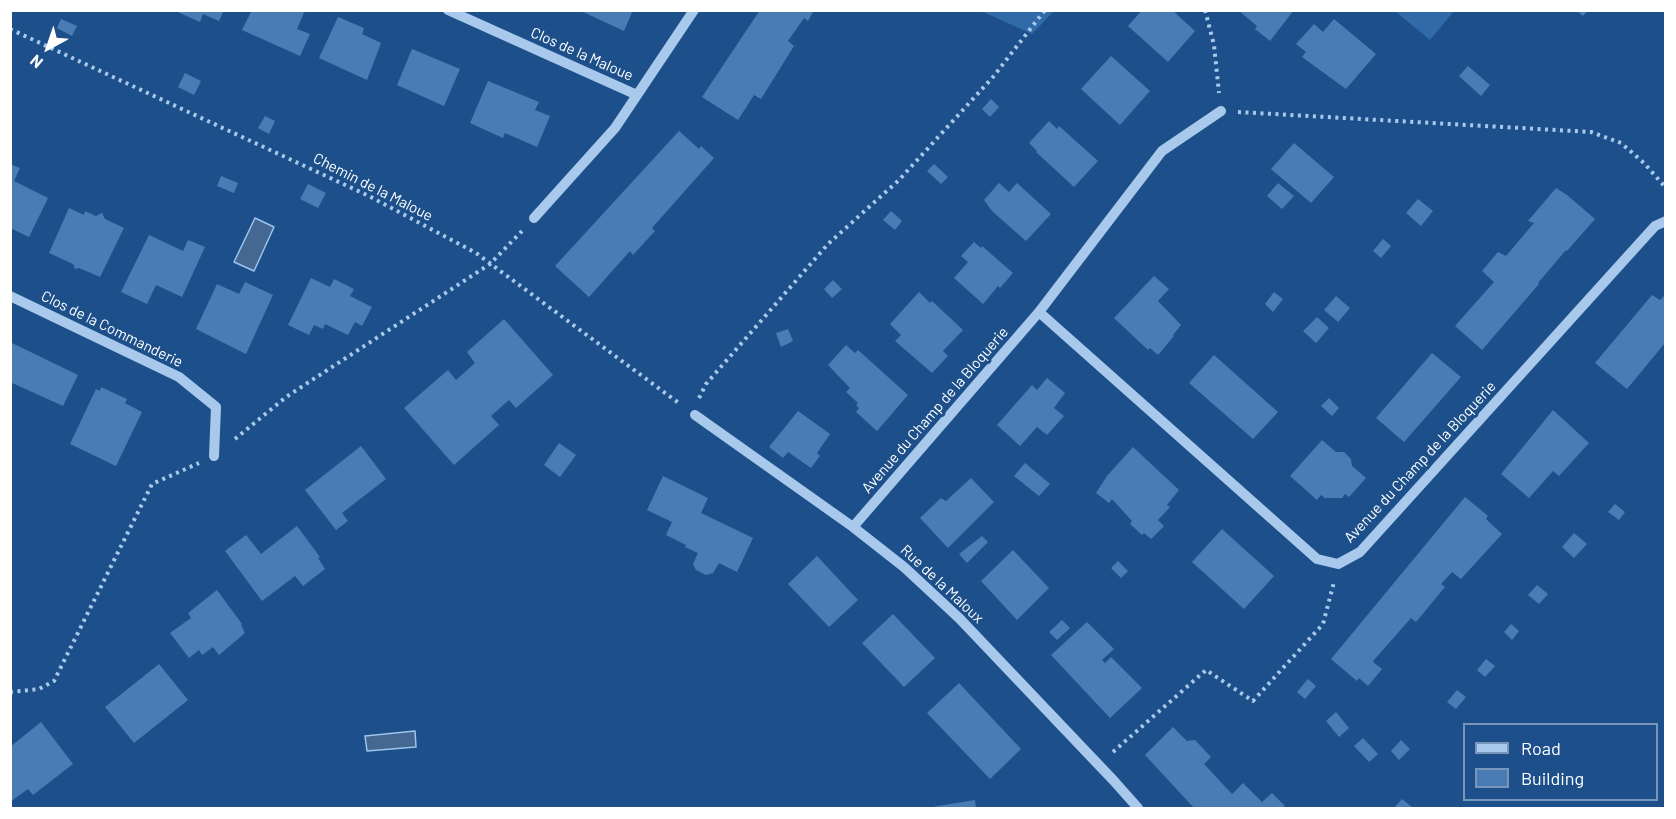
<!DOCTYPE html>
<html>
<head>
<meta charset="utf-8">
<style>
  body { margin:0 }
  #map { position:relative; width:1676px; height:819px; overflow:hidden; background:#1d508a; font-family:Barlow,sans-serif }
  canvas { display:block }
  .frame { position:absolute; inset:0; border:12px solid #fff; pointer-events:none }
  .legend { position:absolute; left:1463px; top:723px; width:195px; height:78px; box-sizing:border-box; background:#1d508a; border:2px solid #7796b9; margin:0; padding:8px 10px; list-style:none; font-size:18px; color:#fff }
  .legend li { display:flex; align-items:center; gap:12px; height:30px }
  .legend b { width:30px; border:2px solid #7796b9 }
  .north { position:absolute; left:18px; top:18px; width:60px; height:60px; -webkit-text-stroke:4px #1d508a; paint-order:stroke; rotate:220deg; font-size:16px; font-weight:700; line-height:24px; text-align:center; color:#fff }
  .north::after { content:''; display:block; margin:auto; width:21px; height:27px; background:#fff; clip-path:polygon(50% 0,100% 100%,50% 72%,0 100%) }
</style>
</head>
<body>
<div id="map">
<canvas width="1676" height="819"></canvas>
<div class="frame"></div>
<ul class="legend">
<li><b style="height:8px;background:#a9c9ec"></b>Road</li>
<li><b style="height:16px;background:#4a7cb4"></b>Building</li>
</ul>
<div class="north">N</div>
</div>
<script>
const g = document.querySelector('canvas').getContext('2d');
g.lineJoin = 'round';
function paint(path, color) {
  g.fillStyle = color;
  g.fill(path, 'evenodd');
}
function toPath(rows) {
  const path = new Path2D();
  for (const r of rows) {
    path.moveTo(r[0], r[1]);
    for (let i = 2; i < r.length; i += 2) path.lineTo(r[i], r[i + 1]);
  }
  return path;
}
function stroke(path, color, width, dash) {
  g.strokeStyle = color;
  g.lineWidth = width;
  g.lineCap = dash ? 'butt' : 'round';
  g.setLineDash(dash || []);
  g.stroke(path);
}
function drawText(font, color, halo, rows, align = 'center') {
  g.font = font + ' Barlow,sans-serif';
  g.lineWidth = 6;
  g.setLineDash([]);
  g.textBaseline = 'middle';
  g.strokeStyle = halo;
  g.fillStyle = color;
  for (const [text, x, y, turn = 0] of rows) {
    g.save();
    g.translate(x, y);
    g.rotate((+turn || 0) * Math.PI / 180);
    g.textAlign = isNaN(turn) ? turn : align;
    if (halo) g.strokeText(text, 0, 0);
    g.fillText(text, 0, 0);
    g.restore();
  }
}
paint(toPath([
  [981,11,1054,11,1032,34],
  [1395,11,1454,11,1430,40]
]), '#316aa8');
const water = toPath([
  [255,218,274,227,254,271,234,262,255,218],
  [415,731,416,747,367,751,365,736,415,731]
]);
paint(water, '#446892');
stroke(water, '#9cc4ee', 1.5);
paint(toPath([
  [173,10,224,10,219,21,203,14,200,22],
  [252,10,305,10,297,29,310,34,300,56,242,30],
  [579,10,633,10,624,31],
  [760,10,814,10,808,21,804,18,788,41,794,46,761,99,754,95,738,120,702,97],
  [1142,10,1172,10,1195,31,1168,62,1128,26],
  [1238,10,1294,10,1270,41,1255,29,1257,26],
  [1576,10,1588,10,1583,16],
  [338,17,364,28,362,34,381,43,367,80,319,58],
  [61,19,77,26,72,36,57,28],
  [1334,19,1376,54,1346,89,1302,57,1306,52,1296,44,1314,24,1323,32],
  [412,49,460,69,444,106,397,85],
  [1111,56,1150,91,1120,125,1081,89],
  [1468,66,1490,85,1481,96,1459,76],
  [185,73,201,81,194,95,178,87],
  [488,81,539,102,535,110,550,116,537,147,505,133,503,138,470,123],
  [991,99,999,107,990,117,982,109],
  [265,116,275,121,269,134,258,128],
  [1049,121,1057,129,1059,126,1098,161,1074,187,1036,152,1037,151,1029,143],
  [679,131,699,149,701,146,714,158,652,228,655,231,633,255,630,251,589,297,555,266],
  [1294,143,1334,177,1311,203,1271,169],
  [10,164,20,168,14,181,48,198,29,237,10,228],
  [934,164,948,177,941,184,927,171],
  [221,176,238,183,234,193,217,186],
  [999,183,1009,192,1017,183,1051,214,1026,241,992,211,984,200],
  [1278,183,1294,196,1282,209,1267,196],
  [308,184,326,193,318,208,300,199],
  [1556,188,1567,195,1595,219,1567,251,1566,250,1538,283,1539,284,1482,350,1455,326,1494,282,1482,271,1498,252,1506,256,1534,223,1528,221],
  [1418,199,1433,211,1421,226,1406,213],
  [69,208,84,215,85,211,96,216,102,213,105,219,124,228,100,277,79,268,75,269,73,264,49,253],
  [891,211,902,221,895,230,883,220],
  [149,235,183,251,188,240,205,247,182,297,156,285,147,304,121,292],
  [1383,239,1391,246,1381,258,1373,251],
  [974,242,981,248,982,246,1013,273,1000,288,998,286,983,304,954,278,968,262,961,256],
  [1154,276,1169,289,1158,301,1181,325,1173,335,1174,336,1158,355,1150,348,1148,350,1114,318],
  [311,278,330,287,334,279,354,289,350,296,372,307,362,326,355,322,348,335,325,324,323,329,314,325,309,335,288,325],
  [833,280,842,289,832,298,824,289],
  [245,282,273,295,246,354,196,329,217,284,239,294],
  [919,292,930,303,932,301,963,330,943,351,948,356,932,373,895,341,901,335,890,324],
  [1274,292,1283,299,1273,312,1265,304],
  [1652,295,1660,300,1665,295,1665,343,1627,389,1595,363],
  [1336,296,1350,308,1338,322,1324,310],
  [1317,317,1329,328,1316,343,1303,331],
  [504,319,553,375,516,408,509,400,491,416,499,425,454,465,404,408,448,370,456,380,475,363,467,352],
  [788,329,793,341,781,347,776,333],
  [12,343,78,375,63,406,10,382],
  [846,345,855,353,858,350,908,395,877,431,856,412,859,408,856,405,858,403,846,392,850,388,828,365],
  [1432,353,1461,377,1404,442,1376,418],
  [1214,355,1278,412,1253,439,1189,383],
  [1047,378,1065,393,1054,408,1064,416,1047,435,1037,427,1020,446,997,425,1032,385,1037,390],
  [101,387,127,399,125,403,142,412,116,466,70,444,96,389,100,391],
  [1329,398,1339,408,1332,416,1321,406],
  [1553,410,1589,443,1559,476,1553,471,1529,498,1501,474],
  [798,411,830,434,817,453,820,456,811,468,788,452,783,458,769,447],
  [1322,440,1336,452,1344,452,1351,459,1352,466,1366,478,1349,497,1345,494,1342,498,1325,498,1321,495,1317,500,1290,476],
  [559,443,576,455,560,477,544,465],
  [361,446,386,479,342,513,348,521,336,530,305,490],
  [1133,447,1179,490,1167,505,1170,507,1158,520,1164,526,1151,539,1144,533,1142,535,1130,524,1132,521,1112,499,1109,503,1096,493,1107,476],
  [1025,463,1050,484,1039,496,1014,476],
  [663,476,708,498,701,513,753,538,737,572,719,563,713,573,706,575,696,570,693,564,698,553,685,547,686,545,666,535,672,522,647,510],
  [971,478,994,502,948,548,920,518,941,498,946,501],
  [1465,497,1488,516,1486,519,1502,534,1461,579,1452,572,1441,584,1445,587,1416,622,1411,618,1374,660,1373,662,1382,669,1368,686,1359,678,1357,681,1331,659],
  [1615,504,1625,512,1619,520,1608,512],
  [297,526,320,557,318,558,325,569,303,586,295,576,262,601,225,551,246,535,261,554],
  [1222,529,1274,576,1244,609,1192,562],
  [1574,533,1587,544,1574,558,1562,547],
  [982,536,988,542,967,563,959,554],
  [1013,550,1049,588,1017,620,981,581],
  [817,556,858,600,829,627,788,584],
  [1118,561,1128,571,1121,578,1111,568],
  [1537,585,1548,594,1539,604,1528,595],
  [217,590,242,624,241,625,245,633,219,655,213,647,202,655,199,650,189,658,170,633,191,618,188,613],
  [893,614,935,658,904,687,862,643],
  [1062,620,1070,628,1057,640,1049,632],
  [1087,622,1114,649,1102,660,1105,663,1111,657,1142,688,1110,718,1051,655],
  [1511,624,1519,631,1512,640,1504,632],
  [1486,659,1495,666,1485,677,1477,670],
  [159,664,188,700,134,743,105,707],
  [1308,679,1316,686,1305,699,1297,692],
  [959,683,1021,749,990,779,927,713],
  [1457,690,1466,697,1456,709,1447,702],
  [1336,712,1349,728,1339,737,1326,721],
  [41,722,73,764,33,795,28,789,10,802,10,747],
  [1173,727,1187,741,1195,740,1211,757,1204,764,1232,794,1243,783,1262,802,1272,793,1285,806,1282,808,1194,808,1145,755],
  [1363,738,1378,754,1369,762,1354,746],
  [1401,740,1410,749,1399,760,1391,751],
  [1402,799,1413,808,1394,808],
  [975,800,976,808,932,808,932,807]
]), '#4a7cb4');
stroke(toPath([
  [1205,10,1214,45,1219,93],
  [10,29,369,196,476,253,680,404],
  [1238,112,1591,132,1621,143,1644,163,1666,188],
  [699,398,706,384,828,244,899,180,993,77,1045,10],
  [235,439,286,397,490,264,522,231],
  [10,692,39,689,54,681,152,484,199,463],
  [1113,752,1206,670,1253,701,1323,624,1334,582]
]), '#a9c9ec', 4, [3, 4.5]);
stroke(toPath([
  [448,10,637,95],
  [534,218,615,128,694,10],
  [10,296,179,377,216,407,214,456],
  [1039,312,1317,559,1338,564,1360,552,1655,226,1666,221],
  [695,415,853,527,904,567,959,618,1114,781,1138,808],
  [853,527,1039,312,1162,151,1221,111]
]), '#a9c9ec', 10);
drawText('15px', '#fff', '#1d508a', [
  ["Clos de la Maloue",582,54,24],
  ["Chemin de la Maloue",373,187,27],
  ["Clos de la Commanderie",112,329,26],
  ["Avenue du Champ de la Bloquerie",935,410,-49],
  ["Avenue du Champ de la Bloquerie",1420,462,-47],
  ["Rue de la Maloux",942,584,43]
]);
</script>
</body>
</html>
